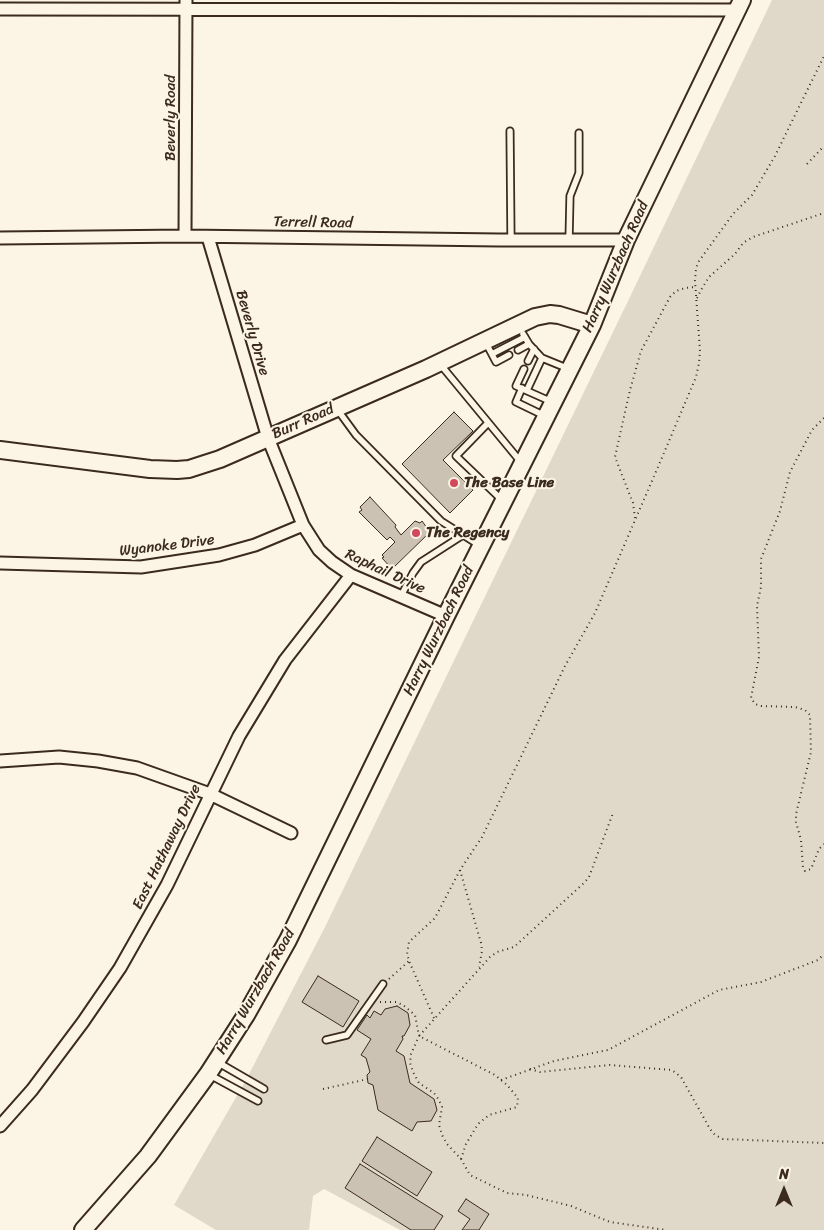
<!DOCTYPE html>
<html>
<head>
<meta charset="utf-8">
<style>
  body { margin:0 }
  #map { position:relative; width:824px; height:1230px; overflow:hidden; background:#fcf5e5; font-family:Sriracha,sans-serif }
  canvas { display:block }
  .north { position:absolute; left:759px; top:1165px; width:50px; height:50px; -webkit-text-stroke:4px #fcf5e5; paint-order:stroke; rotate:0deg; font-size:14px; font-weight:700; line-height:20px; text-align:center; color:#3b2a1e }
  .north::after { content:''; display:block; margin:auto; width:18px; height:22px; background:#3b2a1e; clip-path:polygon(50% 0,100% 100%,50% 72%,0 100%) }
</style>
</head>
<body>
<div id="map">
<canvas width="824" height="1230"></canvas>
<div class="north">N</div>
</div>
<script>
const g = document.querySelector('canvas').getContext('2d');
g.lineJoin = 'round';
function paint(path, color) {
  g.fillStyle = color;
  g.fill(path, 'evenodd');
}
function toPath(rows) {
  const path = new Path2D();
  for (const r of rows) {
    path.moveTo(r[0], r[1]);
    for (let i = 2; i < r.length; i += 2) path.lineTo(r[i], r[i + 1]);
  }
  return path;
}
function stroke(path, color, width, dash) {
  g.strokeStyle = color;
  g.lineWidth = width;
  g.lineCap = dash ? 'butt' : 'round';
  g.setLineDash(dash || []);
  g.stroke(path);
}
function drawText(font, color, halo, rows, align = 'center') {
  g.font = font + ' Sriracha,sans-serif';
  g.lineWidth = 4;
  g.setLineDash([]);
  g.textBaseline = 'middle';
  g.strokeStyle = halo;
  g.fillStyle = color;
  for (const [text, x, y, turn = 0] of rows) {
    g.save();
    g.translate(x, y);
    g.rotate((+turn || 0) * Math.PI / 180);
    g.textAlign = isNaN(turn) ? turn : align;
    if (halo) g.strokeText(text, 0, 0);
    g.fillText(text, 0, 0);
    g.restore();
  }
}
paint(toPath([
  [772,0,824,0,824,1230,400,1230,324,1189,313,1196,309,1230,216,1230,174,1205,246,1080,325,927,628,301]
]), '#e0d8c8');
const building = toPath([
  [454,412,473,431,443,460,473,490,450,513,402,464,454,412],
  [370,497,396,525,395,527,401,535,415,521,420,523,422,521,430,532,392,569,382,558,384,557,382,555,395,542,390,537,387,540,359,512,362,510,360,507,370,497],
  [318,976,359,1001,343,1027,302,1002,318,976],
  [397,1006,408,1013,410,1025,404,1036,402,1036,403,1039,396,1051,404,1056,410,1083,434,1099,437,1110,431,1121,417,1122,412,1131,378,1110,373,1085,368,1083,367,1075,370,1072,366,1058,361,1055,371,1039,357,1030,367,1015,370,1018,374,1011,381,1015,385,1009,397,1006],
  [377,1137,432,1172,417,1196,362,1161,377,1137],
  [360,1164,443,1216,434,1230,411,1230,345,1188,360,1164],
  [466,1199,489,1214,479,1230,462,1230,470,1219,458,1211,466,1199]
]);
paint(building, '#ccc2b3');
stroke(building, '#3b2a1e', 1);
const lane = toPath([
  [510,131,511,240],
  [569,240,570,196,579,173,579,133],
  [486,343,496,362,509,355],
  [529,344,542,358,569,369],
  [518,350,529,344,523,334],
  [492,354,525,337],
  [528,361,534,349],
  [440,364,520,461],
  [524,369,516,386,552,402],
  [522,388,516,402,545,416],
  [527,390,542,358],
  [337,409,356,435,441,521,479,545],
  [488,423,456,456,502,500],
  [401,596,413,573,421,562,463,535],
  [326,1040,347,1035,383,984],
  [219,1063,264,1089],
  [210,1075,258,1101]
]);
const street = toPath([
  [0,9,737,10],
  [185,236,186,0],
  [208,237,268,438,303,525,319,550,332,562,351,575,446,616],
  [0,238,185,236,499,240,626,240],
  [0,563,141,567,219,555,255,545,303,525],
  [0,761,59,757,98,761,137,768,210,794,291,833],
  [0,1126,32,1090,83,1022,120,968,167,885,239,736,285,660,351,575]
]);
const secondary = toPath([
  [0,450,150,469,177,470,189,469,220,459,426,369,535,317,550,314,559,315,592,325],
  [83,1230,148,1156,208,1074,246,1015,288,940,446,616,592,325,626,240,742,0]
]);
stroke(lane, '#3b2a1e', 9);
stroke(street, '#3b2a1e', 15);
stroke(secondary, '#3b2a1e', 20);
stroke(toPath([
  [807,164,824,146],
  [697,298,701,290,709,277,735,254,743,243,753,237,824,213],
  [824,418,812,430,790,472,780,511,761,559,761,587,757,606,759,657,751,698,755,704,761,706,795,707,805,710,810,715,811,752,796,814,796,822,801,840,803,868,805,871,811,869,819,849,824,844],
  [635,518,633,503,615,457,630,390,641,351,670,297,676,291,685,288,695,287],
  [460,870,481,943,482,951,479,967],
  [389,979,409,961],
  [380,1002,396,1002,403,1005,415,1015,419,1036,411,1054,410,1063,413,1072,419,1083,434,1093,439,1100,442,1107,439,1125,442,1135,447,1144,461,1159,470,1175,507,1193,526,1195,551,1201,571,1206,610,1222,666,1230],
  [434,1018,409,961,407,954,409,942,435,918,460,870,482,837,565,666,595,613,661,460,696,377,699,363,700,351,695,281,696,268,699,261,733,214,752,195,775,156,824,56],
  [530,1069,540,1072,610,1065,672,1070,681,1077,710,1129,715,1135,723,1139,824,1143],
  [501,1080,554,1061,608,1050,719,990,761,982,818,960,824,954],
  [323,1089,368,1079],
  [461,1159,466,1144,478,1124,489,1115,517,1107,518,1098,507,1085,495,1075,419,1036,490,957,497,952,514,947,585,882,589,877,613,813]
]), '#3b2a1e', 2, [1, 4]);
stroke(lane, '#fcf5e5', 5.5);
stroke(street, '#fcf5e5', 11);
stroke(secondary, '#fcf5e5', 16);
for (const [x, y, r, color] of [
  [454,483,5,"#d1495b"],
  [416,533,5,"#d1495b"]
]) {
  const dot = new Path2D();
  dot.arc(x, y, r, 0, 2 * Math.PI);
  g.fillStyle = color;
  g.fill(dot);
  stroke(dot, '#fcf5e5', 2);
}
drawText('15px', '#3b2a1e', '#fcf5e5', [
  ["Beverly Road",171,118,-90],
  ["Terrell Road",313,223,1],
  ["Harry Wurzbach Road",616,267,-66],
  ["Beverly Drive",252,333,74],
  ["Burr Road",303,422,-24],
  ["Wyanoke Drive",167,546,-7],
  ["Raphail Drive",385,572,25],
  ["Harry Wurzbach Road",439,631,-64],
  ["East Hathaway Drive",167,847,-64],
  ["Harry Wurzbach Road",256,992,-60]
]);
drawText('bold 15px', '#3b2a1e', '#fcf5e5', [
  ["The Base Line",464,483],
  ["The Regency",426,533]
], 'left');
</script>
</body>
</html>
